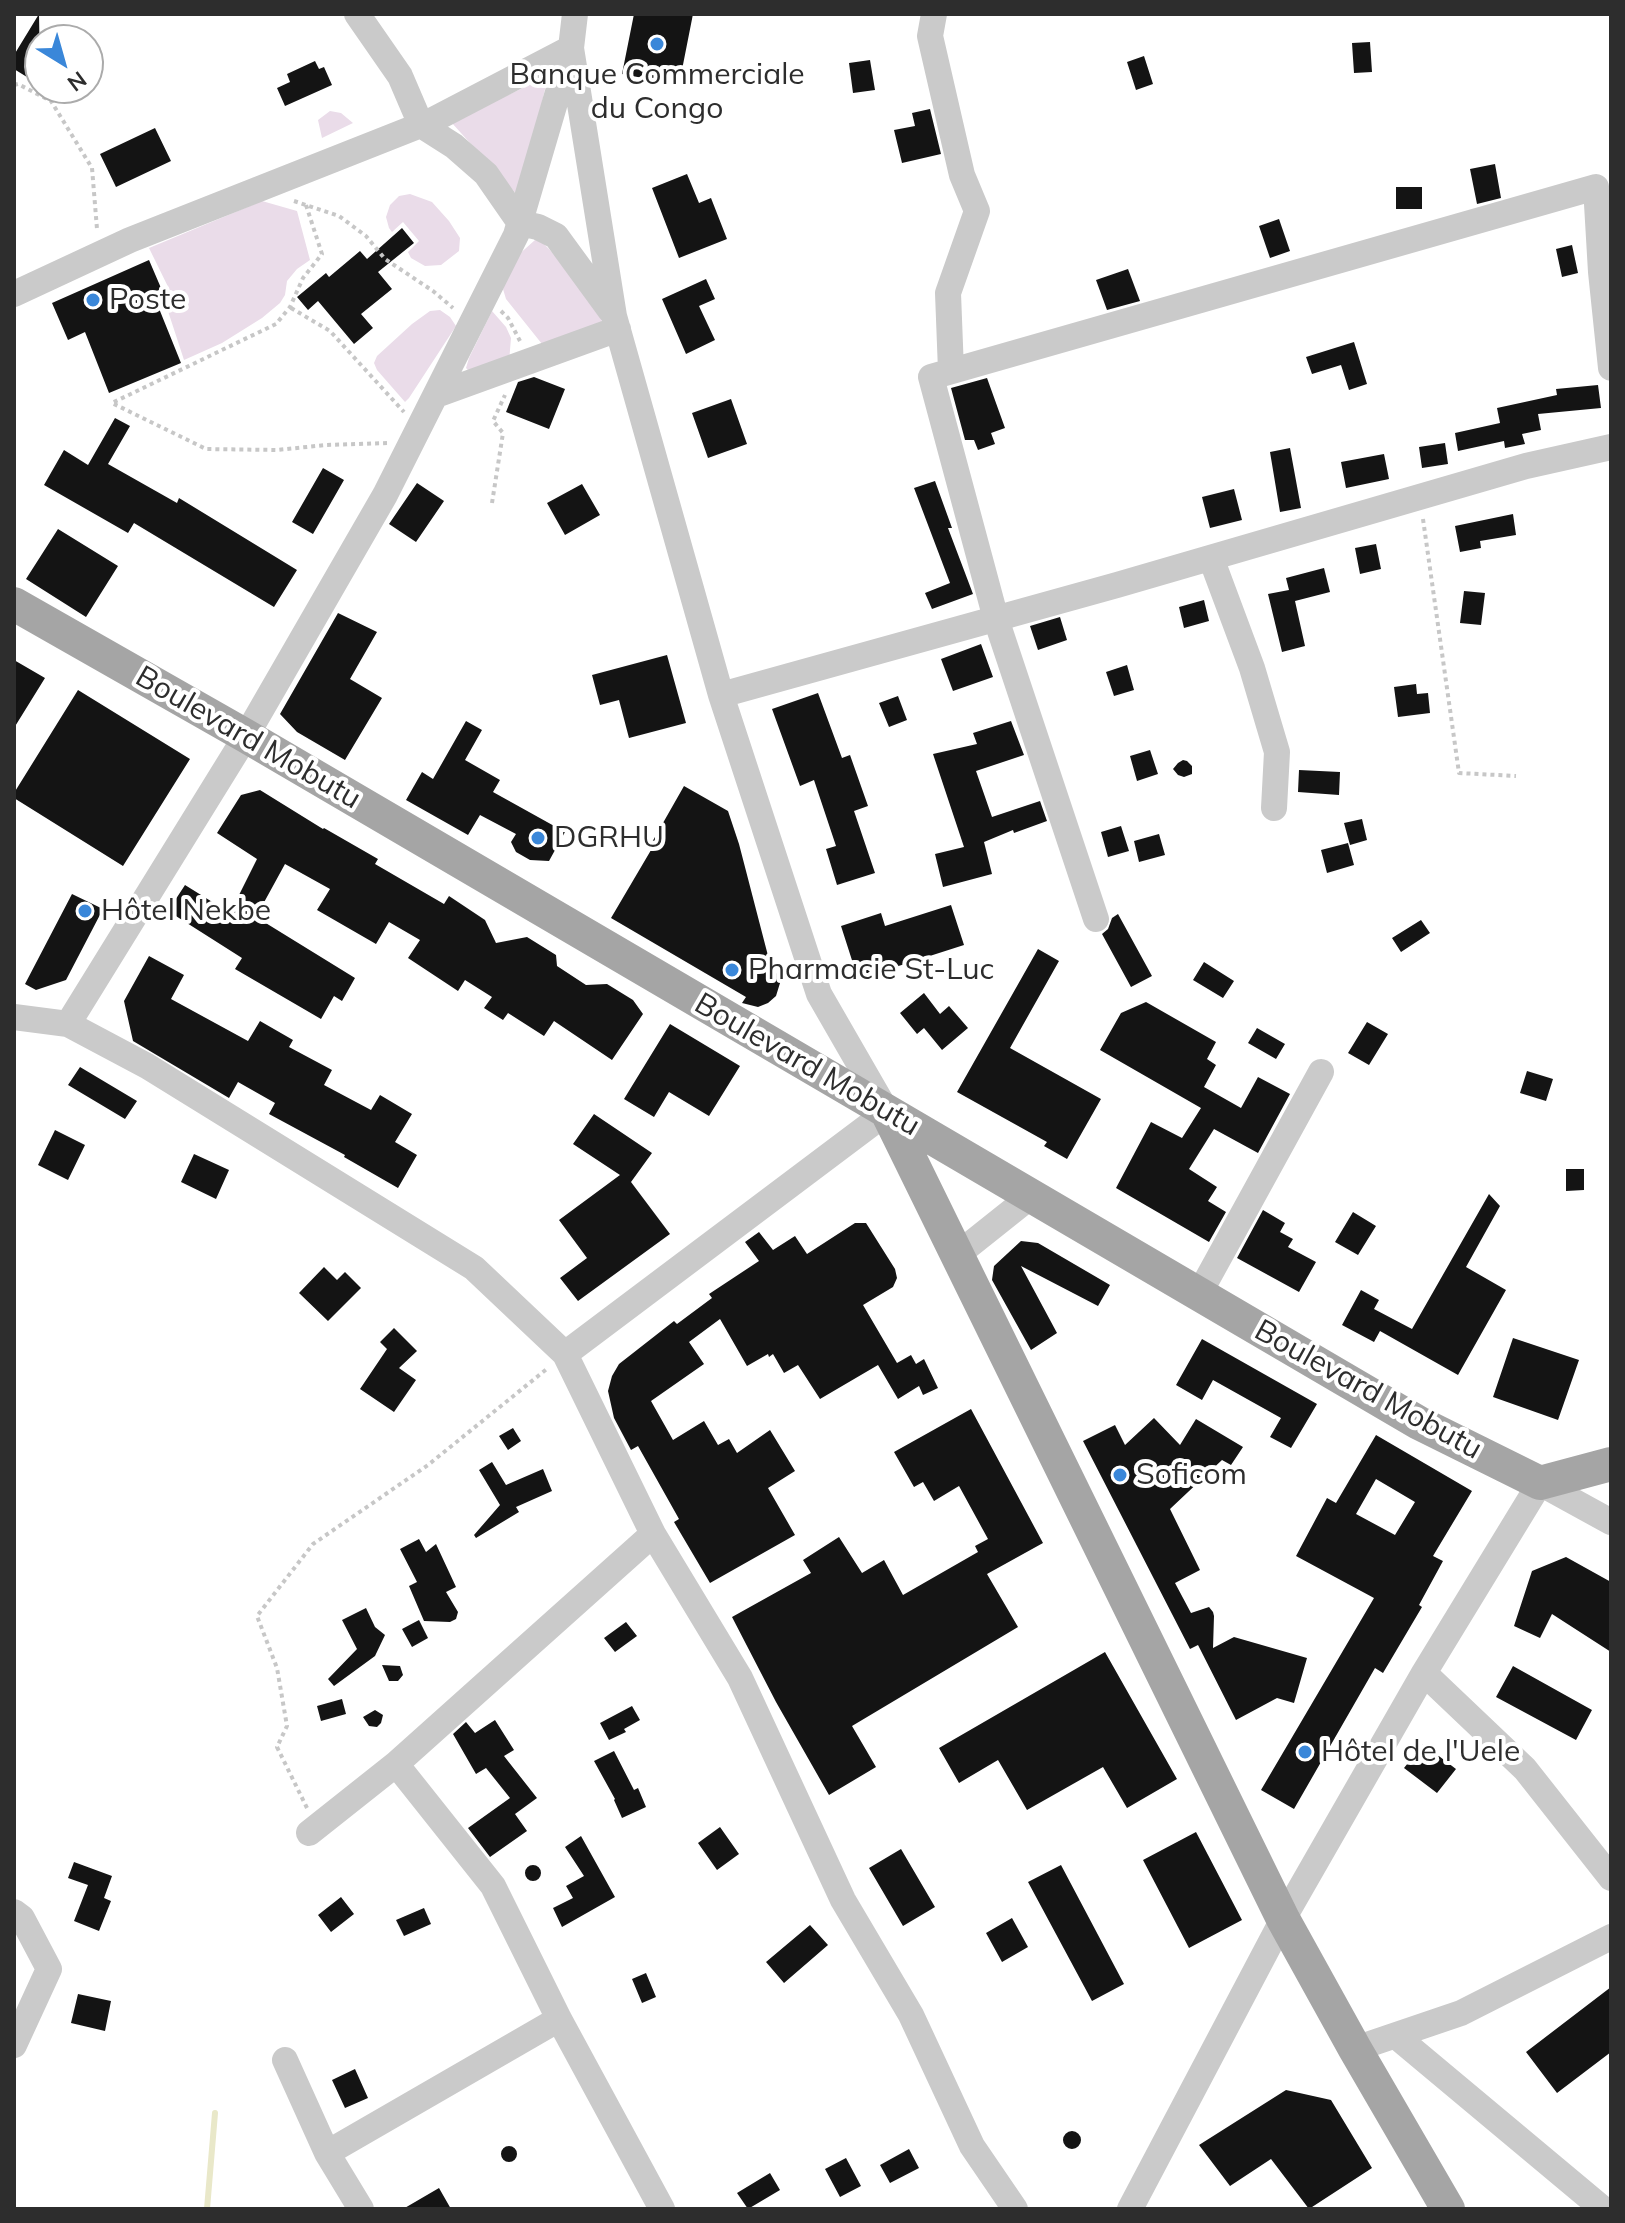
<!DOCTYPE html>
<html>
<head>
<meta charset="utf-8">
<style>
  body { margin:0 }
  #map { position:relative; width:1625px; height:2223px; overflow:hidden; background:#fff; font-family:Mulish,sans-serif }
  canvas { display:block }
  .frame { position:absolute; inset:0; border:16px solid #2d2d2d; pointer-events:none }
  .north { position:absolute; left:24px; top:24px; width:80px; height:80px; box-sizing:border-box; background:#fff; border:2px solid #ababab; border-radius:50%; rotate:143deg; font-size:22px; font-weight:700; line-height:32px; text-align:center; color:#2d2d2d }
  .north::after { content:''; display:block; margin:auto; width:28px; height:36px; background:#3a87d9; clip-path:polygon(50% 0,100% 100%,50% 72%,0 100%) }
</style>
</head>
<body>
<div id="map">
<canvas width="1625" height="2223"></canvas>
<div class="frame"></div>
<div class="north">N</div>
</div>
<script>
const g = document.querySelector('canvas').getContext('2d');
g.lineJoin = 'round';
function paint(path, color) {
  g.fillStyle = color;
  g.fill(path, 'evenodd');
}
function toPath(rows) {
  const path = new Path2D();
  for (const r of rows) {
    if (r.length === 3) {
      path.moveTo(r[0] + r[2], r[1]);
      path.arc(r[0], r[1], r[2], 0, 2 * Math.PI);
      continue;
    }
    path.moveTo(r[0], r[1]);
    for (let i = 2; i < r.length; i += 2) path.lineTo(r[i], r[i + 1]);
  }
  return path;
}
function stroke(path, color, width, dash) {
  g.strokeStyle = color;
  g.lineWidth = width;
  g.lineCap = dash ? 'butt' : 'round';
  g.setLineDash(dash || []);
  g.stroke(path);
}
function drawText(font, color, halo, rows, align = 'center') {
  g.font = font + ' Mulish,sans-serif';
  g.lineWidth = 8;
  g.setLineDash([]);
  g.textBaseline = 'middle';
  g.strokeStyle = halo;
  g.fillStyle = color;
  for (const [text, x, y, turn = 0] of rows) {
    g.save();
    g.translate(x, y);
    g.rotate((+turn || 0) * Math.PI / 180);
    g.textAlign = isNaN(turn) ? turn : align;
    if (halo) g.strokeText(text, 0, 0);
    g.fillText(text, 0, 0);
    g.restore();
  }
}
paint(toPath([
  [548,76,520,198,451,122],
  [330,111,341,113,353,123,322,138,318,120],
  [410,194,432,202,449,221,460,238,459,251,441,265,425,266,411,258,408,252,419,241,403,222,392,232,389,228,386,217,390,205,399,196],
  [262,201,297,211,310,260,297,269,287,281,285,295,280,303,262,318,222,343,184,360,167,308,175,301,149,248],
  [535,240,542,242,550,250,603,315,601,324,542,344,506,299,503,289,516,257],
  [440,310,450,317,456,326,409,398,405,402,377,370,374,363,377,356,412,324,430,311],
  [492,311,506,327,511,338,509,362,468,370,466,368,469,358]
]), '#eadce9');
stroke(toPath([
  [207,2209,215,2113]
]), '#e9e8c9', 6);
paint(toPath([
  [39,14,40,73,35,82,14,69,14,55],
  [634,14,693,14,679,85,622,74],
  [1370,42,1372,72,1354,73,1352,43],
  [1144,56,1153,84,1136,90,1127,62],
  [870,60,875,90,853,93,849,63],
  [315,61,319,69,324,67,332,85,285,106,277,88,290,82,287,74],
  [930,109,941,154,902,163,894,130,915,126,912,113],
  [155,128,171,161,116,187,100,154],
  [1495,164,1501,198,1477,204,1470,169],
  [687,174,699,203,711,198,727,239,679,258,652,188],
  [1396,187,1422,187,1422,209,1396,209],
  [1279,219,1290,251,1270,258,1259,226],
  [402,228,414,243,378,272,392,289,361,314,373,328,354,344,318,301,308,310,297,297,326,273,329,277,360,251,367,259],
  [1572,245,1578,273,1562,277,1556,249],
  [149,260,167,302,158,306,181,363,109,393,85,332,68,340,52,303],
  [1128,269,1140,301,1107,310,1096,280],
  [706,279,715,299,699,306,715,340,686,354,662,299],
  [1354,342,1367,384,1349,390,1341,365,1312,374,1306,357],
  [534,377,565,389,549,429,506,412,518,382],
  [987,378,1005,428,991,433,995,444,978,450,974,440,965,440,951,388],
  [1598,385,1601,408,1538,414,1541,430,1522,434,1525,444,1505,448,1504,441,1458,451,1455,433,1500,423,1497,408,1557,395,1556,389],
  [731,399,747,444,708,458,692,413],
  [115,418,130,426,108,464,177,503,179,498,297,570,274,607,134,523,128,533,44,485,64,450,88,465],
  [1445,443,1448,464,1422,468,1419,447],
  [1290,448,1301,508,1280,512,1270,452],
  [1384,454,1389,479,1346,488,1341,462],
  [323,468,344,480,313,534,292,522],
  [935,481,952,528,948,528,973,594,932,609,925,593,950,583,914,488],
  [417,483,444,501,416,542,389,524],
  [582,484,600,515,565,535,547,503],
  [1234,489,1242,520,1210,528,1202,497],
  [1513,514,1516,535,1480,541,1481,548,1460,552,1455,526],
  [58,529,118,566,86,617,26,579],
  [1376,544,1381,569,1360,574,1355,548],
  [1324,568,1330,592,1295,601,1305,646,1282,652,1268,594,1289,590,1286,578],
  [1464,591,1485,593,1481,625,1460,623],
  [1204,600,1209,621,1184,628,1179,607],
  [338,613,377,632,350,679,382,698,345,760,297,732,280,714],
  [1060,617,1067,640,1038,650,1030,626],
  [981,644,993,677,953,691,941,659],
  [667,655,686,723,629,738,619,700,600,705,592,675],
  [14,660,45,678,14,728],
  [1127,665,1134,690,1114,696,1106,672],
  [1416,684,1417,694,1428,693,1430,713,1398,717,1394,687],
  [78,690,190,759,123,866,14,798,14,793],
  [818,693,842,758,850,755,868,806,854,811,875,873,837,885,826,849,836,846,814,780,800,786,772,709],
  [898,696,907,720,889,727,879,703],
  [466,721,482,730,465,760,500,780,493,792,565,832,549,861,530,860,516,852,511,842,516,834,480,815,468,835,406,800,422,772,433,779],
  [1011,721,1024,755,976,771,992,817,1040,801,1047,821,1014,833,1013,830,984,842,992,874,943,887,935,854,964,847,933,754,977,744,973,733],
  [1150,750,1158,774,1137,781,1130,756],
  [1183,760,1187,761,1192,766,1192,774,1184,777,1178,775,1173,769,1178,763],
  [1299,770,1340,772,1339,795,1298,792],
  [684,786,728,811,739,844,773,975,784,970,776,996,768,1003,758,1007,742,1003,746,997,611,918,654,845,651,844],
  [260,790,323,829,324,828,378,859,375,864,444,904,449,896,485,920,496,943,527,937,556,955,557,966,586,985,607,984,633,1000,643,1014,612,1060,554,1021,544,1036,508,1013,503,1020,484,1008,492,997,465,980,458,991,408,958,420,940,389,922,376,944,317,910,330,889,285,864,256,917,355,978,342,1001,334,996,321,1019,235,969,242,958,168,911,185,885,230,913,257,859,217,833,241,795],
  [1362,819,1367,840,1350,845,1344,823],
  [1121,826,1129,851,1108,857,1101,832],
  [1159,834,1165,855,1139,862,1134,841],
  [1348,843,1354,865,1327,873,1321,850],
  [72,894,103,909,66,980,36,990,25,984],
  [951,905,964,945,858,979,841,926,881,913,885,926],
  [1118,914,1152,976,1131,987,1102,934,1108,929,1112,918],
  [1421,920,1430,933,1401,952,1392,938],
  [1038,949,1059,961,1010,1048,1101,1099,1067,1159,1044,1146,1047,1142,957,1092],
  [149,956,184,975,171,999,248,1041,260,1021,293,1040,289,1047,332,1070,324,1085,371,1110,380,1095,412,1114,395,1142,417,1155,398,1188,344,1157,345,1155,269,1114,275,1103,238,1082,229,1098,133,1041,124,1001],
  [1204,962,1234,981,1223,998,1193,980],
  [924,993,940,1014,949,1006,968,1028,942,1050,924,1028,917,1034,900,1013],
  [1146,1002,1216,1042,1207,1059,1216,1065,1204,1087,1241,1108,1258,1077,1290,1094,1258,1153,1214,1129,1189,1169,1217,1187,1208,1201,1226,1212,1209,1242,1116,1188,1151,1122,1182,1138,1201,1108,1100,1050,1121,1013],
  [1367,1022,1388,1034,1369,1065,1348,1053],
  [670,1024,740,1066,709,1116,669,1092,654,1117,624,1099],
  [1257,1028,1285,1044,1276,1059,1248,1043],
  [80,1067,137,1101,125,1119,68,1085],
  [1527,1071,1553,1079,1546,1101,1520,1093],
  [594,1114,652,1153,631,1182,670,1234,578,1301,560,1278,587,1258,559,1220,620,1175,573,1144],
  [55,1130,85,1145,68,1180,38,1165],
  [194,1154,229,1170,216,1199,181,1182],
  [1566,1169,1584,1169,1584,1190,1566,1191],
  [1489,1194,1500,1206,1466,1267,1506,1290,1458,1375,1380,1331,1374,1342,1342,1325,1361,1290,1379,1300,1374,1309,1412,1329],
  [1263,1210,1285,1223,1280,1232,1293,1239,1288,1247,1316,1262,1299,1292,1237,1258],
  [1353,1212,1376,1226,1358,1255,1335,1242],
  [855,1223,866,1223,895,1269,897,1278,893,1287,863,1305,897,1363,911,1355,916,1364,924,1359,938,1388,923,1395,919,1386,898,1399,878,1365,820,1399,798,1365,784,1373,773,1354,769,1357,768,1354,747,1366,720,1319,689,1342,704,1364,651,1401,673,1440,704,1421,718,1445,729,1439,737,1453,770,1430,795,1471,768,1488,795,1535,710,1583,674,1522,679,1519,638,1446,631,1450,614,1418,608,1391,612,1376,619,1364,674,1321,677,1324,712,1298,709,1294,759,1261,745,1242,759,1232,773,1250,795,1236,807,1254],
  [1021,1241,1038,1243,1110,1285,1098,1306,1021,1266,1057,1333,1031,1350,992,1280,994,1266],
  [324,1267,337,1280,345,1272,361,1288,328,1321,299,1293],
  [394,1328,417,1351,399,1368,416,1380,394,1412,360,1389,387,1349,380,1342],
  [1513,1338,1579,1360,1558,1420,1493,1397],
  [1202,1339,1317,1404,1291,1448,1270,1437,1281,1418,1213,1380,1202,1400,1176,1385],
  [971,1409,1043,1543,987,1574,1018,1627,852,1726,876,1767,829,1795,776,1702,732,1617,811,1573,803,1560,839,1537,862,1573,884,1560,903,1595,978,1552,975,1546,988,1539,959,1486,934,1501,923,1482,914,1487,894,1452],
  [1154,1418,1180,1445,1196,1419,1243,1447,1231,1465,1222,1460,1170,1509,1200,1570,1175,1583,1191,1613,1209,1607,1213,1612,1214,1616,1213,1648,1234,1637,1307,1658,1294,1703,1277,1698,1236,1720,1198,1645,1190,1649,1083,1441,1115,1425,1125,1445],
  [513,1428,521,1441,508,1450,499,1436],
  [1376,1435,1472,1491,1433,1556,1443,1561,1419,1605,1422,1607,1383,1673,1375,1668,1294,1809,1261,1790,1374,1598,1296,1556,1327,1498,1336,1503],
  [1376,1479,1415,1502,1395,1535,1356,1514],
  [492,1462,506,1485,543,1469,552,1491,516,1507,519,1512,476,1538,474,1535,500,1505,479,1470],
  [419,1539,426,1552,436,1544,456,1587,446,1592,458,1612,456,1619,450,1622,424,1621,409,1586,417,1582,400,1549],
  [1566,1557,1611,1582,1611,1652,1552,1614,1540,1638,1514,1626,1532,1571],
  [366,1608,375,1627,385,1635,375,1656,334,1686,328,1679,357,1649,342,1620],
  [419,1620,428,1638,412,1647,402,1629],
  [626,1622,637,1636,615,1652,604,1638],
  [1105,1652,1177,1779,1127,1808,1103,1767,1027,1810,998,1760,959,1783,939,1748],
  [382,1665,400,1666,403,1675,398,1681,389,1681],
  [1513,1666,1592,1710,1576,1740,1496,1697],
  [342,1699,346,1714,321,1721,317,1706],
  [632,1706,640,1720,624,1729,626,1732,609,1740,600,1723],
  [375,1710,383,1715,381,1723,377,1727,369,1726,363,1717],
  [495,1720,514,1750,504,1756,537,1798,515,1814,527,1831,490,1857,468,1828,510,1798,486,1768,476,1774,453,1734,466,1722,475,1733],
  [1423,1744,1456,1769,1437,1793,1404,1768],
  [614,1751,634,1790,638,1788,646,1807,622,1818,614,1800,615,1799,594,1761],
  [720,1827,739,1854,717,1870,698,1843],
  [1196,1832,1242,1920,1189,1948,1143,1860],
  [581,1836,615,1897,562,1927,553,1908,573,1898,566,1886,584,1876,565,1847],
  [901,1849,935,1907,903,1926,869,1868],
  [74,1862,112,1876,104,1898,111,1901,99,1931,74,1921,88,1885,68,1878],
  [533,1873,8],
  [1061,1865,1124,1984,1092,2001,1028,1882],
  [341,1897,354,1914,331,1932,318,1915],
  [424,1908,431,1924,404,1936,396,1920],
  [1012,1918,1028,1947,1002,1962,986,1933],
  [810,1925,828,1945,784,1983,766,1962],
  [646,1973,656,1997,642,2003,632,1979],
  [1611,1987,1611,2052,1557,2093,1526,2052],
  [78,1994,111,2001,105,2031,71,2023],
  [355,2069,368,2098,345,2108,332,2080],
  [1286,2090,1331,2100,1372,2168,1309,2209,1271,2159,1230,2186,1199,2145],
  [1072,2140,9],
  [509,2154,8],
  [909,2149,919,2168,890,2183,880,2165],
  [846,2158,861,2186,840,2197,825,2169],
  [770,2173,780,2190,748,2209,737,2193],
  [439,2188,451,2209,403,2209]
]), '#141414');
stroke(toPath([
  [14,85,18,84,51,101,92,168,97,229],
  [294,201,339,216,366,236,385,259,433,291,453,308],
  [306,205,322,254,303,278,290,307,276,324,112,403,206,449,277,450,326,445,387,443],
  [291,308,330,331,404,412],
  [501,311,508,318,520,341],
  [492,503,503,433,493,421,505,395],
  [1423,519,1459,773,1516,776],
  [307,1808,277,1747,287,1726,277,1668,257,1616,313,1544,428,1465,548,1368]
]), '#c7c7c7', 4, [4, 4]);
stroke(toPath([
  [357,14,400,76,421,125,454,146,486,174,520,223,538,227,556,236,610,310],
  [934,14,930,36,962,175,977,211,948,293,951,371],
  [14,294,130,240,431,121,571,48],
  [436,395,618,329],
  [1211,558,1252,668,1277,752,1274,808],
  [721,695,1117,585,1526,466,1611,447],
  [1096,919,996,619,931,377,1596,187,1601,272,1611,368],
  [14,1017,68,1024,147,1066,474,1268,565,1354,887,1112,819,994,721,695,614,316,571,48],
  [68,1024,246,736,385,495,516,235,571,48,575,14],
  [957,1255,1031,1196],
  [1199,1294,1321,1072],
  [565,1354,653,1534,740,1678,843,1900,911,2015,972,2146,1015,2209],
  [1424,1673,1525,1769,1611,1878],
  [396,1764,493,1886,559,2019,662,2209],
  [309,1833,396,1764,653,1534],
  [14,1912,22,1918,49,1969,14,2045],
  [1396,2036,1603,2209],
  [1355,2049,1461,2013,1611,1937],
  [285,2060,327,2153,361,2209],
  [327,2153,559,2019],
  [1130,2209,1283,1919,1424,1673,1540,1483,1611,1522]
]), '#cacaca', 26);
stroke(toPath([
  [14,604,246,736,1419,1423,1540,1483,1611,1464],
  [887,1112,1283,1919,1355,2049,1448,2209]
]), '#a5a5a5', 34);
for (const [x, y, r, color] of [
  [657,44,8,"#3a87d9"],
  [93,300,8,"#3a87d9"],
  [538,838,8,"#3a87d9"],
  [85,911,8,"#3a87d9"],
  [732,970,8,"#3a87d9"],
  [1120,1475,8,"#3a87d9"],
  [1305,1752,8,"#3a87d9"]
]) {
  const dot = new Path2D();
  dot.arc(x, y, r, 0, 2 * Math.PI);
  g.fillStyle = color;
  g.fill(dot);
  stroke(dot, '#fff', 3);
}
drawText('30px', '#2d2d2d', '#fff', [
  ["Banque Commerciale",657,75,"center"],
  ["du Congo",657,109,"center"],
  ["Poste",109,300],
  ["DGRHU",554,838],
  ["Hôtel Nekbe",101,911],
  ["Pharmacie St-Luc",748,970],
  ["Soficom",1136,1475],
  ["Hôtel de l'Uele",1321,1752]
], 'left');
drawText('30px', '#2d2d2d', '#fff', [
  ["Boulevard Mobutu",248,738,30],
  ["Boulevard Mobutu",807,1065,30],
  ["Boulevard Mobutu",1368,1390,29]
]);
</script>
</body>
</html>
